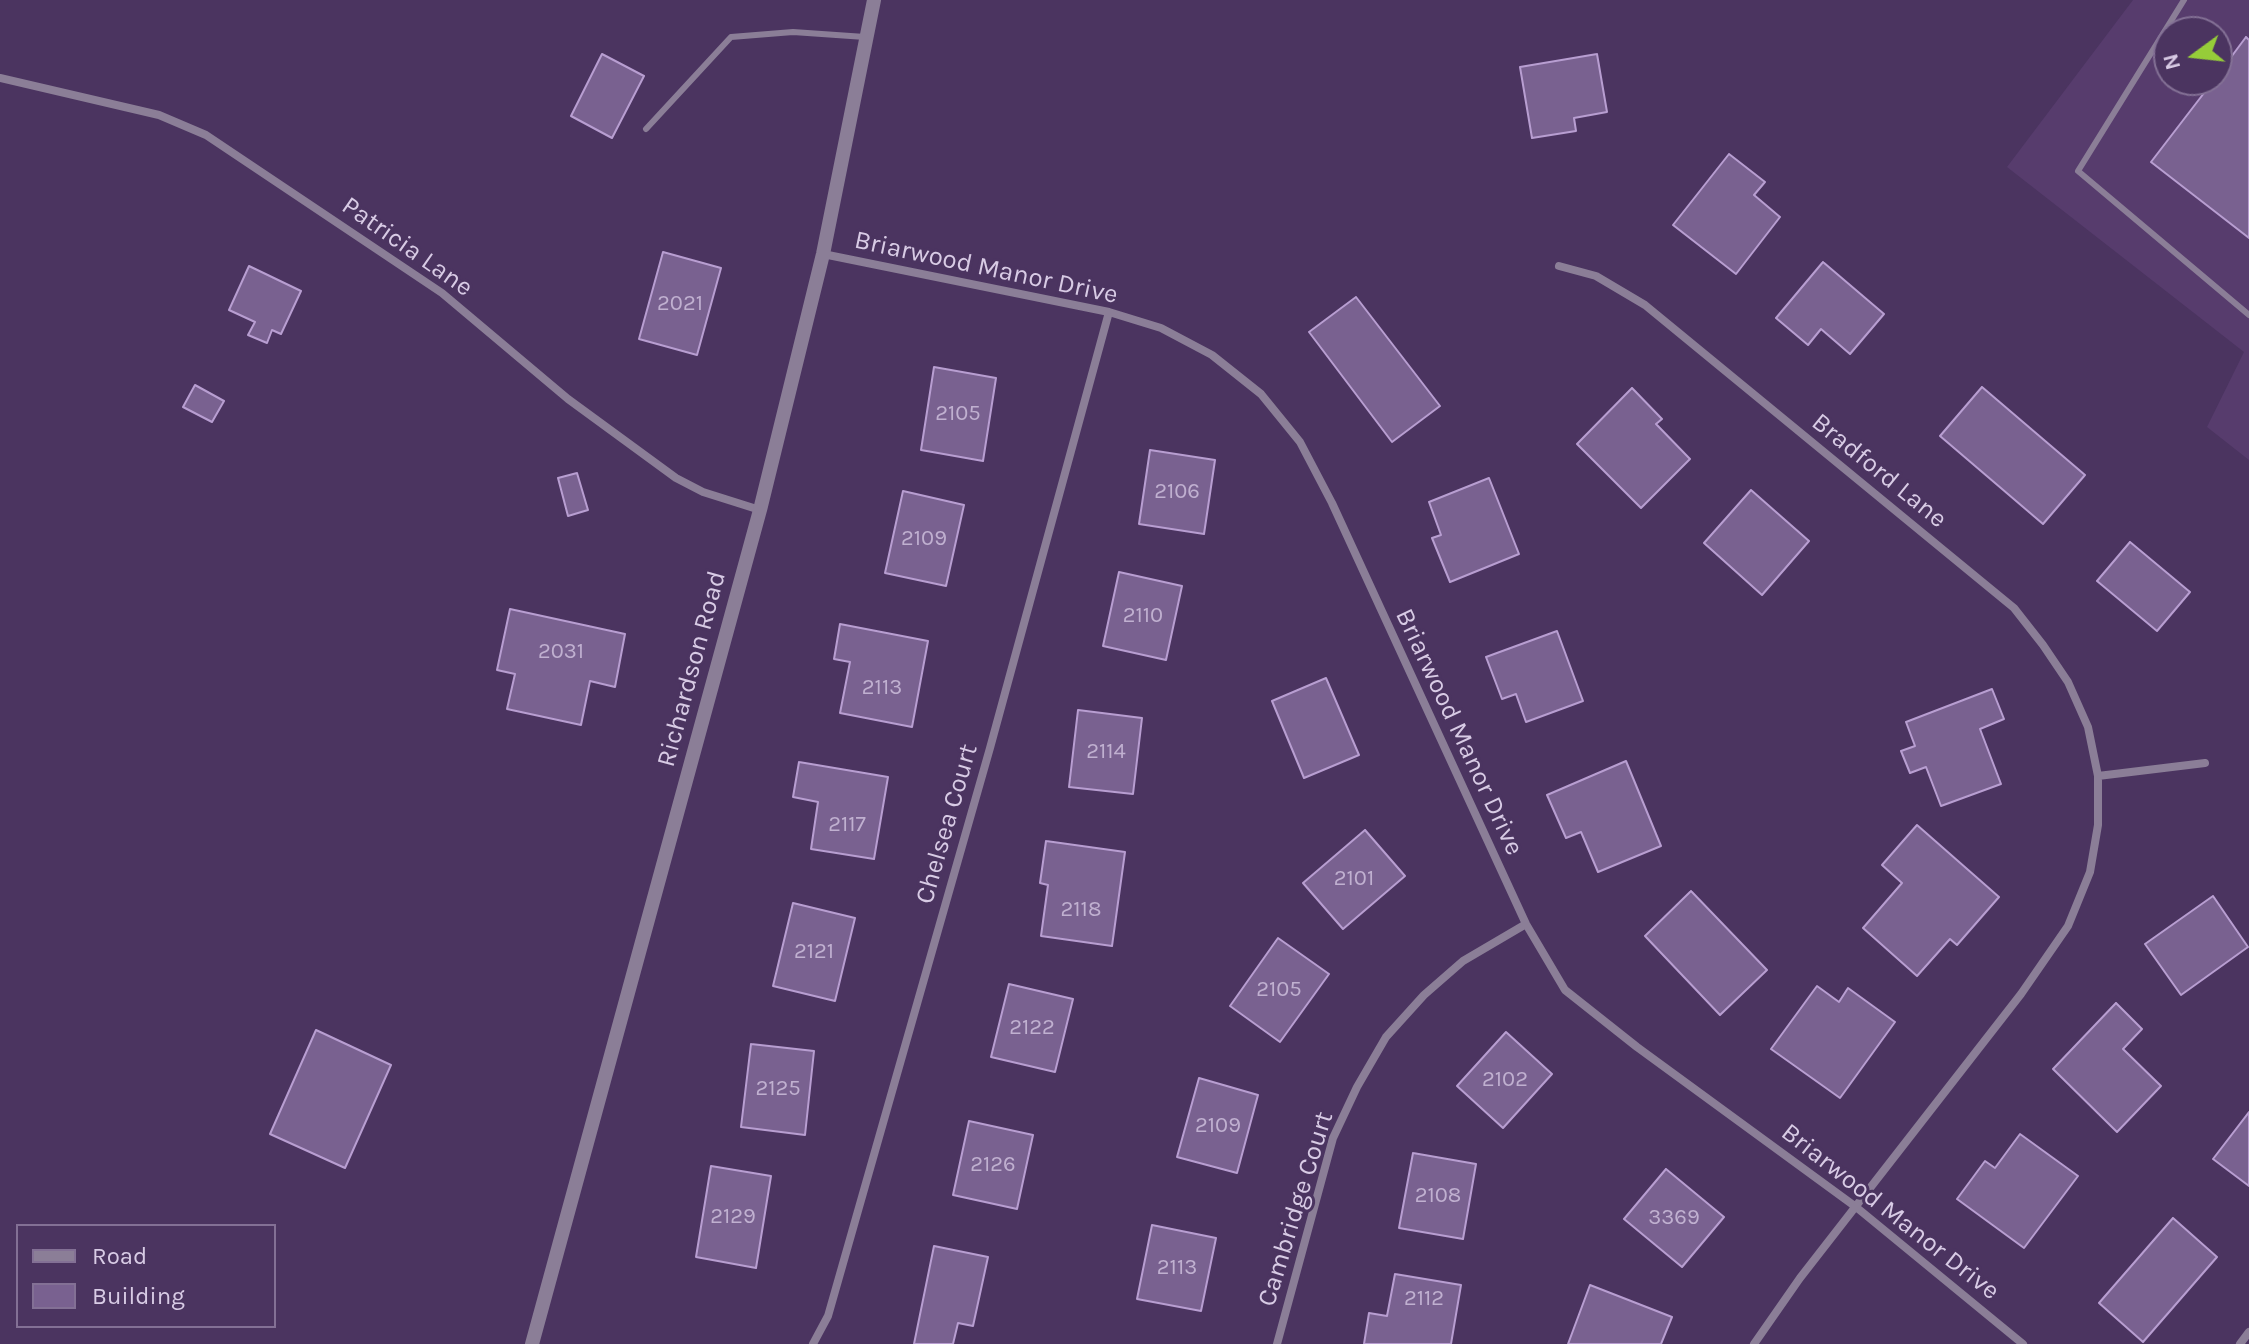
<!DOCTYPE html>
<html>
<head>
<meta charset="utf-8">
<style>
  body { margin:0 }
  #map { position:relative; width:2249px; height:1344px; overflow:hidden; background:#4b3460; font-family:Karla,sans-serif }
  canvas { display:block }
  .legend { position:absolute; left:16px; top:1224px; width:260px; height:104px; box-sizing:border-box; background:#4b3460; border:2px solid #837095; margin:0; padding:10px 14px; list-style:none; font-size:24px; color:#d8cbe5 }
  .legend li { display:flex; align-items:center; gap:16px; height:40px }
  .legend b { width:40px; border:2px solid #837095 }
  .north { position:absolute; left:2153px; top:16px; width:80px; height:80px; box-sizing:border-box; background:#4b3460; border:2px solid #837095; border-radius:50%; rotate:255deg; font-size:22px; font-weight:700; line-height:32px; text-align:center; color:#d8cbe5 }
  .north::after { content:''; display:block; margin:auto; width:28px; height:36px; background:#96cc39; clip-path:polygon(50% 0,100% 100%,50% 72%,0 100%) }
</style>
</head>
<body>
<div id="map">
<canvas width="2249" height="1344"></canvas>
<ul class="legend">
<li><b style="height:10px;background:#8b7e97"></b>Road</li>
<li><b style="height:22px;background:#796190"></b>Building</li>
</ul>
<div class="north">N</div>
</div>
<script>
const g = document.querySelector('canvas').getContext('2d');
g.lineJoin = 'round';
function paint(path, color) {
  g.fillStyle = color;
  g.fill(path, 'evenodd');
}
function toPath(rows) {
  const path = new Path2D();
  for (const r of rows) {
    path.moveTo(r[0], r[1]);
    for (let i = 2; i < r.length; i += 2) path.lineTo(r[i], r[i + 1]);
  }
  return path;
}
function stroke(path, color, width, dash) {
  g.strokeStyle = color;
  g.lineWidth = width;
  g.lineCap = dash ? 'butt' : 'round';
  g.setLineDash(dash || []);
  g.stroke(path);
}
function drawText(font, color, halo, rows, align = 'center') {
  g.font = font + ' Karla,sans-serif';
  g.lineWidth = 6;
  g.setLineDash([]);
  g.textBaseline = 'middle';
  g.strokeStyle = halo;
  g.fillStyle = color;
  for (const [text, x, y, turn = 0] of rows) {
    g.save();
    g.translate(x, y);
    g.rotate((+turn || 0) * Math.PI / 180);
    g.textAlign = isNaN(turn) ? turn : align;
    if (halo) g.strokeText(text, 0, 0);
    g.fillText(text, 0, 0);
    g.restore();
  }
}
paint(toPath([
  [2133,0,2249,0,2249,460,2207,427,2244,352,2007,167],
  [2169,32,2217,32,2217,80,2169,80]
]), '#573c6d');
const building = toPath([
  [2246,37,2249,40,2249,238,2151,162,2214,80,2217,80,2217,76,2246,37],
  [602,54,644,76,612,138,571,116,602,54],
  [1597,54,1607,112,1574,118,1576,131,1532,138,1520,67,1597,54],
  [1729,154,1765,182,1754,195,1780,217,1736,274,1673,225,1729,154],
  [663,252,721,268,697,355,639,339,663,252],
  [1823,262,1884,314,1850,354,1821,329,1808,345,1776,318,1823,262],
  [249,266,301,291,281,334,272,330,267,343,248,335,255,322,229,310,249,266],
  [1356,297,1440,406,1392,442,1309,332,1356,297],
  [934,367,996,378,983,461,921,450,934,367],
  [195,385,224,401,212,422,183,407,195,385],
  [1982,387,2085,475,2043,524,1940,436,1982,387],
  [1632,388,1662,419,1656,424,1690,459,1641,508,1577,444,1632,388],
  [1150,450,1215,460,1204,534,1139,524,1150,450],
  [577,473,588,510,568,516,558,478,577,473],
  [1489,478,1519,554,1450,582,1432,538,1441,535,1429,502,1489,478],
  [1751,490,1809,541,1762,595,1704,543,1751,490],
  [903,491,964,505,946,586,885,573,903,491],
  [2130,542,2190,592,2157,631,2097,581,2130,542],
  [1119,572,1182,586,1166,660,1103,646,1119,572],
  [510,609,625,634,615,687,590,681,581,725,507,709,515,674,497,670,510,609],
  [840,624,928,641,912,727,840,713,850,662,834,659,840,624],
  [1557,631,1583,701,1526,722,1516,694,1502,699,1486,657,1557,631],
  [1326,678,1359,755,1304,778,1272,701,1326,678],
  [1992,689,2004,719,1980,729,2001,784,1941,806,1926,767,1910,773,1901,751,1915,746,1906,722,1992,689],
  [1078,710,1142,718,1133,794,1069,787,1078,710],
  [1626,761,1661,846,1598,872,1581,832,1566,838,1547,795,1626,761],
  [799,762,888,777,874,859,811,849,818,802,793,797,799,762],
  [1917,825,1999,897,1957,945,1950,939,1917,976,1863,928,1902,883,1882,865,1917,825],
  [1365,830,1405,876,1343,929,1303,883,1365,830],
  [1046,841,1125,852,1112,946,1041,936,1048,885,1040,883,1046,841],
  [1691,891,1767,970,1720,1015,1645,936,1691,891],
  [2213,896,2248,947,2181,995,2145,944,2213,896],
  [793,903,855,918,835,1001,773,986,793,903],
  [1278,938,1329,974,1280,1042,1230,1006,1278,938],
  [1009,984,1073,999,1055,1072,991,1057,1009,984],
  [1817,986,1839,1002,1848,988,1895,1022,1840,1098,1771,1049,1817,986],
  [2116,1003,2142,1029,2123,1049,2161,1086,2117,1132,2053,1069,2116,1003],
  [316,1030,391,1065,345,1168,270,1134,316,1030],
  [1506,1032,1552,1074,1503,1128,1457,1086,1506,1032],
  [751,1044,814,1051,805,1135,741,1127,751,1044],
  [1199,1078,1258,1095,1237,1173,1177,1157,1199,1078],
  [2249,1112,2249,1186,2213,1159,2249,1112],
  [969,1121,1033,1135,1017,1209,953,1195,969,1121],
  [2020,1134,2078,1176,2024,1248,1957,1199,1985,1161,1995,1168,2020,1134],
  [1413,1153,1476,1164,1463,1239,1399,1228,1413,1153],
  [711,1166,771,1176,756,1268,696,1257,711,1166],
  [1666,1169,1724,1217,1682,1267,1624,1219,1666,1169],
  [2173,1218,2217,1257,2143,1342,2099,1303,2173,1218],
  [1152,1225,1216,1238,1201,1311,1137,1299,1152,1225],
  [934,1246,988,1257,973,1326,958,1323,953,1344,914,1344,934,1246],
  [1395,1274,1461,1285,1451,1344,1364,1344,1369,1313,1387,1316,1395,1274],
  [1590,1285,1672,1317,1661,1344,1568,1344,1590,1285]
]);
paint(building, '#796190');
stroke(building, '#b89ed1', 2);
stroke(toPath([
  [2184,0,2078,171,2249,315],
  [646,129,731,37,793,32,865,37]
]), '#8b7e97', 6);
stroke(toPath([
  [0,78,159,115,206,135,442,293,568,399,676,478,703,492,760,510],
  [823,254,1109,312,1161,328,1212,355,1261,394,1300,442,1332,503,1526,924,1565,990,1637,1047,1856,1207,2023,1344],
  [1559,266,1596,276,1645,305,2014,608,2043,645,2068,682,2088,727,2098,776,2098,825,2090,872,2068,926,2021,994,1800,1278,1754,1344],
  [2098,776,2205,763],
  [813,1344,828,1316,990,748,1109,312],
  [1277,1344,1333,1138,1357,1087,1386,1037,1424,995,1463,961,1526,924],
  [2240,1344,2249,1332]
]), '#8b7e97', 8);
stroke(toPath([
  [532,1344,760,510,823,254,874,0]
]), '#8b7e97', 14);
drawText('22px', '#c0b0d0', null, [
  ["2021",680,304],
  ["2105",958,414],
  ["2106",1177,492],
  ["2109",924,539],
  ["2110",1143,616],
  ["2031",561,652],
  ["2113",882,688],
  ["2114",1106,752],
  ["2117",847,825],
  ["2101",1354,879],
  ["2118",1081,910],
  ["2121",814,952],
  ["2105",1279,990],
  ["2122",1032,1028],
  ["2102",1505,1080],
  ["2125",778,1089],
  ["2109",1218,1126],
  ["2126",993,1165],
  ["2108",1438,1196],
  ["2129",733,1217],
  ["3369",1674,1218],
  ["2113",1177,1268],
  ["2112",1424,1299]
]);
drawText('26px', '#d8cbe5', '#4b3460', [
  ["Patricia Lane",407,247,35],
  ["Briarwood Manor Drive",986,268,12],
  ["Bradford Lane",1879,471,39],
  ["Richardson Road",692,669,-75],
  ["Briarwood Manor Drive",1459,732,65],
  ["Chelsea Court",947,824,-74],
  ["Cambridge Court",1296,1209,-73],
  ["Briarwood Manor Drive",1890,1212,38]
]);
</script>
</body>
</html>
